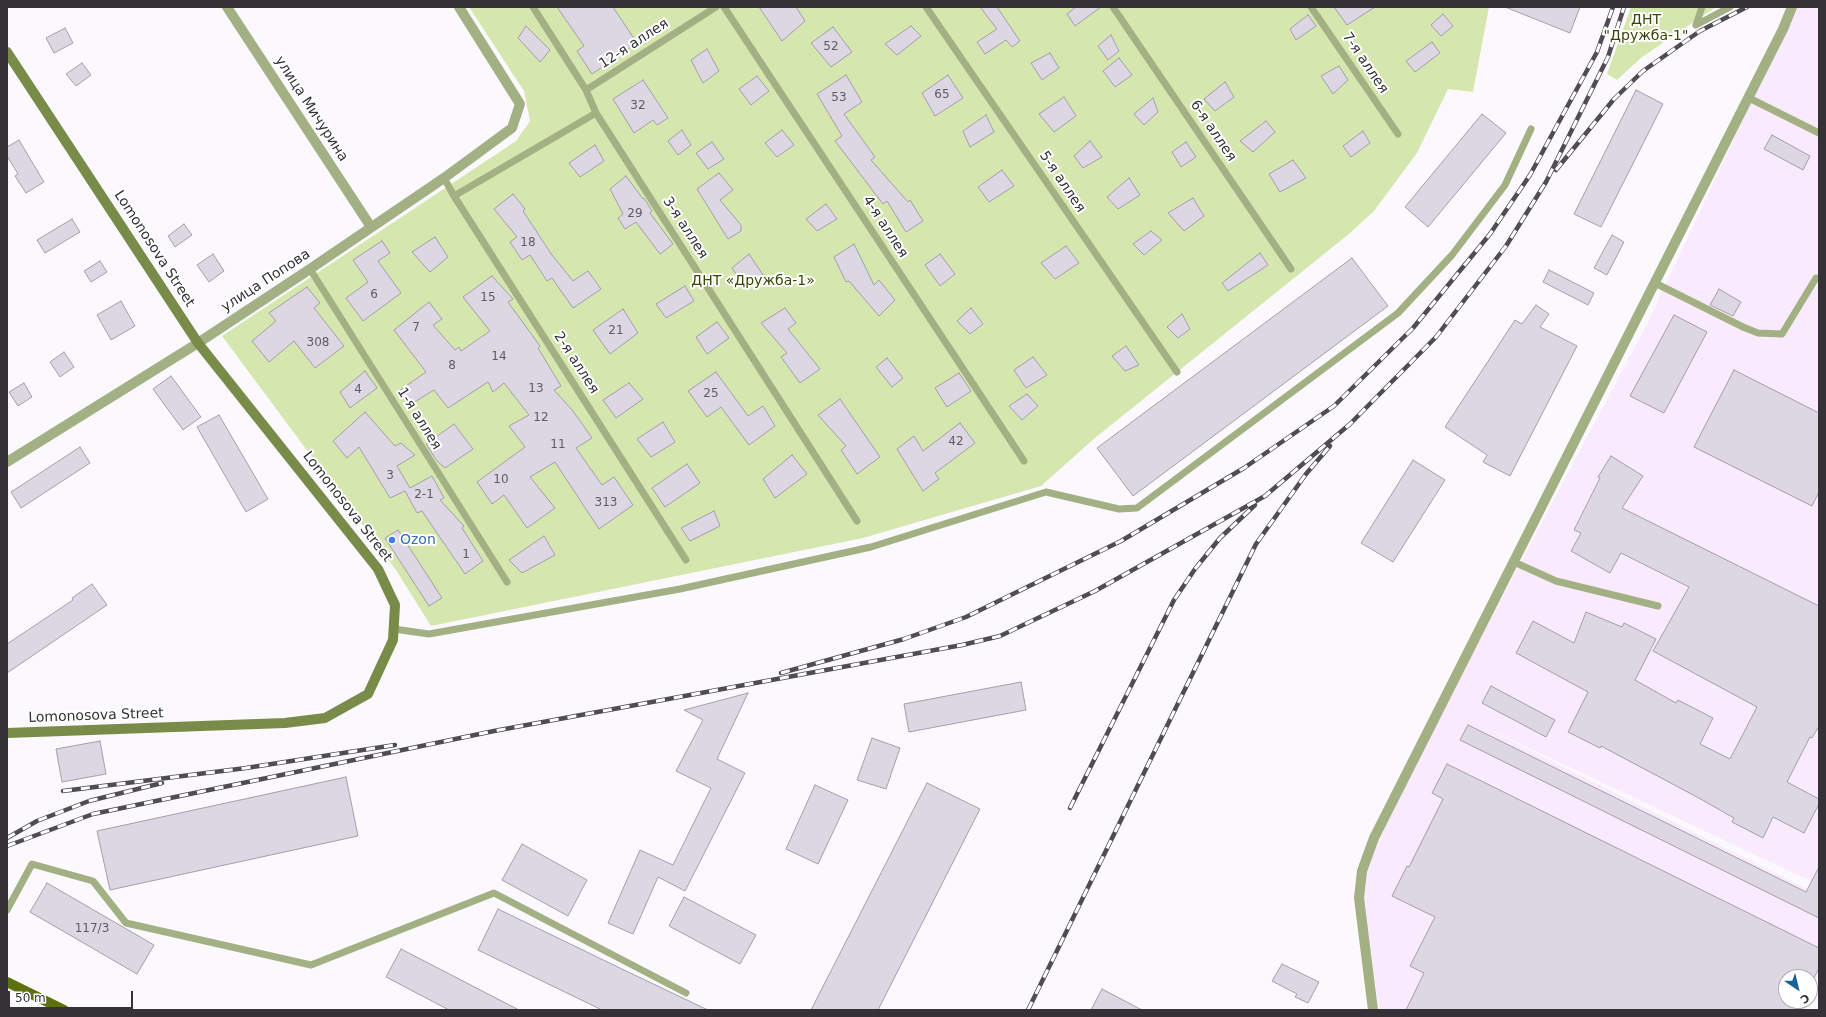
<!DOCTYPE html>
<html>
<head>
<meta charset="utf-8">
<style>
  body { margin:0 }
  #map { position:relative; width:1826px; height:1017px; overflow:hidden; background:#fbf9fe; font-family:"DejaVu Sans",sans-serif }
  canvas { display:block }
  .frame { position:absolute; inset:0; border:8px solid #353237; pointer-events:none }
  .north { position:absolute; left:1778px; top:969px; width:40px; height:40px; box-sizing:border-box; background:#fff; border:1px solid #aeadaf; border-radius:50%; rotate:145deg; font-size:11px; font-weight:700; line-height:16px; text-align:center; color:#353237 }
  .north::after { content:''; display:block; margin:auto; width:14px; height:18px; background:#1a6396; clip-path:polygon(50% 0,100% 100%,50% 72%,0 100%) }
  .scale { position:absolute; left:8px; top:991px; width:125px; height:18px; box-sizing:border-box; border:2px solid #353237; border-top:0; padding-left:5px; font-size:12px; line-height:14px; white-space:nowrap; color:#353237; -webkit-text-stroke:3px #fff; paint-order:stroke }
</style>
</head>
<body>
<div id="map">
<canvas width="1826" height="1017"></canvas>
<div class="frame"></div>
<div class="north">С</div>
<div class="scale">50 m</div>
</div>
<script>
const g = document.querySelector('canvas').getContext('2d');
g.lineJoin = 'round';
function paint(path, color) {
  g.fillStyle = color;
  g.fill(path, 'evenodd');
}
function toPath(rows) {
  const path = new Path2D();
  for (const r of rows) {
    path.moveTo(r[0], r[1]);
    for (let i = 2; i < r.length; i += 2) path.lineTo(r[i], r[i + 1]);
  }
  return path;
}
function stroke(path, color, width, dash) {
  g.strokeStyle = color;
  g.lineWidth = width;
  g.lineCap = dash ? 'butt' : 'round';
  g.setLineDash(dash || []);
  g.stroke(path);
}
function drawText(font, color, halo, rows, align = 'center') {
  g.font = font + ' "DejaVu Sans",sans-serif';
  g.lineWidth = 4;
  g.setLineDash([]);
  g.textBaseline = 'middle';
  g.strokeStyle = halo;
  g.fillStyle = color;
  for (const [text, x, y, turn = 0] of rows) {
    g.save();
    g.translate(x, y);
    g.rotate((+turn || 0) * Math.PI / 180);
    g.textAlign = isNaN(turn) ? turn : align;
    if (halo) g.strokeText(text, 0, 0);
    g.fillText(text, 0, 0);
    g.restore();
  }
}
paint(toPath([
  [1796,7,1819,7,1819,885,1470,720,1819,895,1819,975,1810,993,1810,977,1786,977,1786,1001,1806,1001,1801,1010,1379,1010,1371,949,1362,897,1367,873,1374,851,1444,707,1647,324]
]), '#f9eafd');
paint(toPath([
  [469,7,1489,7,1473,92,1448,89,1417,153,1374,211,1349,234,1095,438,1041,486,863,538,431,626,396,570,222,336,516,141,530,121,524,91],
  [1631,7,1716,7,1642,57,1617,80,1607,74]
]), '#d5e7af');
const building = toPath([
  [557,7,613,7,637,43,592,74,577,51,584,46,557,7],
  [759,7,796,7,805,21,782,41,759,7],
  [980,7,997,7,1020,41,1012,47,1006,40,985,54,977,42,997,29,980,7],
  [1076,7,1101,7,1075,26,1067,14,1076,7],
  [1334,7,1375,7,1347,25,1334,7],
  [1505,7,1580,7,1570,33,1505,7],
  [1443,14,1453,26,1441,36,1431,25,1443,14],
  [1308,15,1316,26,1296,40,1290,29,1308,15],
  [526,26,550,50,540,62,518,38,526,26],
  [911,26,921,36,897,55,885,44,911,26],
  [833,27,852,52,831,67,811,43,833,27],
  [65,28,73,43,54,53,46,38,65,28],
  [1111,35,1119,51,1108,60,1098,46,1111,35],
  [1432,42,1440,53,1415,72,1406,61,1432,42],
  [707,49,719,71,703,83,691,60,707,49],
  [1050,53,1059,68,1042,80,1031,63,1050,53],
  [1119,58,1132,75,1115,87,1103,71,1119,58],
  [82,63,91,75,76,86,66,74,82,63],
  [1339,66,1348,80,1333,94,1321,76,1339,66],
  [846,75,862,102,844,114,875,157,871,160,908,202,910,200,923,221,906,232,887,201,883,204,835,141,842,136,817,94,846,75],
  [948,75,963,98,935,116,922,93,948,75],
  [757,76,769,91,751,105,739,89,757,76],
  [643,80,668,118,657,125,653,120,634,133,613,99,643,80],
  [1225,82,1234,97,1215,111,1204,99,1225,82],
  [1636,90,1663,104,1601,227,1574,214,1636,90],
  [1064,97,1076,116,1054,132,1039,114,1064,97],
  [1153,98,1158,112,1144,125,1134,114,1153,98],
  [1482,114,1506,133,1428,227,1405,207,1482,114],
  [986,115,994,132,970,147,963,131,986,115],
  [1266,121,1275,132,1253,152,1240,141,1266,121],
  [682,130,691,145,678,155,668,141,682,130],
  [782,130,794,145,777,157,765,143,782,130],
  [1363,131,1370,143,1351,157,1343,146,1363,131],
  [1772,135,1810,156,1803,170,1764,149,1772,135],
  [19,140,44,182,26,193,15,176,18,174,7,156,7,147,19,140],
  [1090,141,1102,157,1083,168,1074,156,1090,141],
  [712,142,724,159,708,169,696,153,712,142],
  [1186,142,1196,157,1181,167,1172,152,1186,142],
  [595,145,604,161,580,177,569,163,595,145],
  [1293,160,1306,178,1280,192,1269,174,1293,160],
  [1002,170,1014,186,989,202,978,187,1002,170],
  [719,173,733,190,720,200,741,225,741,231,728,239,697,189,719,173],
  [626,176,643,199,644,198,652,211,650,213,673,244,660,254,636,222,625,229,618,218,623,214,610,189,626,176],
  [1129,178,1140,195,1118,209,1107,197,1129,178],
  [513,194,525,209,523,211,552,255,573,281,588,271,601,289,573,308,552,278,547,281,530,255,522,260,510,242,517,237,494,209,513,194],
  [1193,198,1204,216,1184,231,1168,213,1193,198],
  [826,204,837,219,817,231,806,219,826,204],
  [72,219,80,232,45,253,37,240,72,219],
  [184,224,192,235,175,247,168,236,184,224],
  [1151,231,1162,240,1144,255,1133,244,1151,231],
  [1612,235,1624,242,1607,275,1594,268,1612,235],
  [435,237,448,257,430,272,412,252,435,237],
  [382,241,390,253,378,261,401,293,363,321,346,298,368,282,353,260,382,241],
  [854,244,874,285,879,280,895,300,879,316,849,281,846,282,834,257,854,244],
  [1066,246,1079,263,1055,279,1041,263,1066,246],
  [1260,253,1268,265,1228,291,1222,283,1260,253],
  [213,254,224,271,209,282,197,265,213,254],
  [749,254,763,275,745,287,732,268,749,254],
  [940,254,955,274,940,286,925,265,940,254],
  [1352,258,1388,306,1133,496,1097,448,1352,258],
  [100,261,107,272,91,282,84,271,100,261],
  [1549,270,1594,293,1588,305,1543,282,1549,270],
  [492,276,513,299,508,302,540,346,538,348,561,386,554,390,573,411,592,438,576,448,602,485,614,477,633,505,599,529,555,462,530,477,555,508,527,528,504,495,492,504,477,482,525,447,509,426,529,415,504,383,493,392,488,382,448,408,434,390,408,406,399,391,426,372,394,330,429,302,442,319,433,325,455,350,459,347,461,351,490,331,463,297,492,276],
  [685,286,694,301,666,318,656,304,685,286],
  [307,287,320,303,314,308,344,346,315,368,294,341,269,362,252,341,276,321,269,313,307,287],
  [1719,289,1741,302,1733,316,1710,305,1719,289],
  [121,301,135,326,111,340,97,315,121,301],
  [1536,305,1549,314,1540,327,1577,346,1510,476,1483,462,1487,455,1445,427,1515,320,1522,324,1536,305],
  [785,308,796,323,788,329,820,369,800,383,781,357,787,353,761,323,785,308],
  [971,308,983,324,970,334,957,321,971,308],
  [623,309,638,333,610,354,593,330,623,309],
  [1182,314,1190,329,1178,338,1167,327,1182,314],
  [1674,315,1707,332,1664,413,1630,396,1674,315],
  [717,322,729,338,707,354,696,337,717,322],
  [1126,346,1139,365,1125,371,1112,356,1126,346],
  [64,352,74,367,60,377,50,362,64,352],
  [1033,357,1047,375,1026,388,1014,370,1033,357],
  [887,358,903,378,892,387,876,367,887,358],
  [1734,370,1819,413,1819,492,1812,506,1694,447,1734,370],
  [365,371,377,388,350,408,340,392,365,371],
  [716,372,748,416,763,406,775,426,749,445,721,407,707,417,688,391,716,372],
  [959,373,971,391,947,407,935,388,959,373],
  [171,376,201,417,183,430,153,389,171,376],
  [24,383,32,397,18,406,9,392,24,383],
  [629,383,643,399,616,418,603,400,629,383],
  [1027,394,1038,406,1022,420,1009,406,1027,394],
  [840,399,880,457,857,474,841,450,846,446,818,415,840,399],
  [365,412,395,446,401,443,415,455,397,466,410,488,432,476,444,498,440,500,464,526,462,528,483,561,465,574,422,511,417,513,405,491,390,498,359,447,347,458,333,441,365,412],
  [219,415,268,499,246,512,197,427,219,415],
  [663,422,675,442,651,457,637,439,663,422],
  [960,423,975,443,935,473,939,479,923,491,897,449,914,436,923,451,960,423],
  [454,424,473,449,445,468,437,461,426,444,454,424],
  [80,447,90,463,21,508,11,492,80,447],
  [792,455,807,474,775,498,763,479,792,455],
  [1611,456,1643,476,1622,508,1819,606,1819,726,1812,738,1810,737,1787,782,1819,799,1819,804,1804,833,1773,817,1763,838,1732,822,1734,818,1697,797,1601,746,1600,748,1568,732,1588,692,1516,653,1533,621,1574,643,1586,612,1622,627,1624,623,1656,639,1635,680,1676,703,1678,700,1713,718,1700,744,1730,759,1757,707,1653,651,1689,587,1621,553,1610,573,1571,551,1581,533,1574,530,1600,478,1598,477,1611,456],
  [1413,460,1445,480,1393,562,1361,543,1413,460],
  [687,464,700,483,665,507,652,488,687,464],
  [714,511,720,526,690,541,681,528,714,511],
  [398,530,442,598,429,606,385,538,398,530],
  [544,536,555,555,522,573,509,560,544,536],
  [92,584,107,605,7,673,7,644,73,600,72,598,92,584],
  [1021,682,1026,710,909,732,904,704,1021,682],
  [1491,686,1555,720,1546,737,1482,703,1491,686],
  [748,693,717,759,745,773,685,891,658,877,633,934,608,923,640,850,673,865,711,788,676,771,703,720,684,710,748,693],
  [1468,725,1806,892,1819,867,1819,918,1460,740,1468,725],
  [872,738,900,748,886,789,857,780,872,738],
  [100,741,106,774,62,782,56,749,100,741],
  [1447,764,1819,948,1819,968,1810,986,1810,977,1786,977,1786,1001,1803,1001,1798,1010,1406,1010,1424,973,1410,966,1435,917,1392,896,1407,866,1409,867,1443,799,1432,793,1447,764],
  [346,777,358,836,110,890,97,831,346,777],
  [927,783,980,809,878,1010,811,1010,927,783],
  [815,785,848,800,818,864,786,849,815,785],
  [522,844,587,880,568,916,502,880,522,844],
  [47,883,154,945,137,974,30,912,47,883],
  [684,897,756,935,740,964,669,926,684,897],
  [498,909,624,970,708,1010,602,1010,478,950,498,909],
  [401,949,519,1010,449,1010,386,977,401,949],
  [1282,964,1319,982,1308,1003,1295,997,1297,994,1272,981,1282,964],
  [1102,989,1142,1010,1091,1010,1102,989]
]);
paint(building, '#ddd7e3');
stroke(building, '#a49eaa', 1);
stroke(toPath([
  [533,7,586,90,596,113,857,521],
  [724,7,1024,461],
  [926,7,1177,372],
  [1113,7,1291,269],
  [1311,7,1398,134],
  [1696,25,1730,7],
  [1696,25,1702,7],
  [586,90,716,7],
  [1749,98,1819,133],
  [444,178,454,196,686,560],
  [454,196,596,113],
  [310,269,507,582],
  [1655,283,1743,327,1758,333,1782,334,1816,278,1819,279],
  [1514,562,1556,581,1658,606],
  [394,629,429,634,680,589,871,547,1046,492,1119,509,1137,508,1398,313,1452,255,1505,185,1531,129],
  [7,910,32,864,93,881,126,923,311,965,494,893,686,993]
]), '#a2b084', 7);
stroke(toPath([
  [227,7,371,227],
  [7,462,198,343,310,269,444,178,512,128,520,104,459,7],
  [1373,1010,1359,898,1362,871,1374,838,1783,29,1792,7]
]), '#a2b084', 10);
stroke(toPath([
  [7,52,198,343,378,569,395,605,393,640,368,694,325,718,285,723,7,733]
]), '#788b48', 10);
stroke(toPath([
  [7,982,64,1010]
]), '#5c700d', 10);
const rail = toPath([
  [1556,170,1614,99,1643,71,1700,31,1747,7],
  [781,673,904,639,966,617,1121,541,1244,468,1334,406,1413,328,1490,234,1530,175,1597,52,1613,7],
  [63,791,246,768,395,745],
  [1070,808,1174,600,1195,569,1220,538,1255,505],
  [7,838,37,821,89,801,162,783],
  [7,846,93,814,494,731,962,645,1000,636,1095,591,1265,496,1350,424,1436,337,1506,246,1546,182,1608,57,1624,7],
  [1028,1010,1256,544,1306,474,1330,446]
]);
stroke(rail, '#504d52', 4.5);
stroke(rail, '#fff', 3, [9]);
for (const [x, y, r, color] of [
  [392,540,4,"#3f7fe0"]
]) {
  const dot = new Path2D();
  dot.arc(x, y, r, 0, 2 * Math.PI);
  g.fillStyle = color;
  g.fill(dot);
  stroke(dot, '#fff', 1.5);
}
drawText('12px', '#5f5b62', null, [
  ["52",831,47],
  ["65",942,95],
  ["53",839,98],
  ["32",638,106],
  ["29",635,214],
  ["18",528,243],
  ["6",374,295],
  ["15",488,298],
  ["7",416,328],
  ["21",616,331],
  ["308",318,343],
  ["14",499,357],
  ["8",452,366],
  ["13",536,389],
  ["4",358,390],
  ["25",711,394],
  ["12",541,418],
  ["42",956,442],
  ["11",558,445],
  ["3",390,476],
  ["10",501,480],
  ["2-1",424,495],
  ["313",606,503],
  ["1",466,555],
  ["117/3",92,929]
]);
drawText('14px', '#384705', '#fff', [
  ["ДНТ",1646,20],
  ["\"Дружба-1\"",1646,36],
  ["ДНТ «Дружба-1»",753,281]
]);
drawText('14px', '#353237', '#fff', [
  ["12-я аллея",634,44,-33],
  ["7-я аллея",1365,63,56],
  ["улица Мичурина",311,109,57],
  ["6-я аллея",1213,131,56],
  ["5-я аллея",1062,182,56],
  ["4-я аллея",885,227,57],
  ["3-я аллея",685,228,57],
  ["Lomonosova Street",154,249,57],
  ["улица Попова",266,281,-33],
  ["2-я аллея",576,363,57],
  ["1-я аллея",419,419,58],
  ["Lomonosova Street",347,507,52],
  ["Lomonosova Street",96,716,-2]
]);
drawText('14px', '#366cbe', '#fff', [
  ["Ozon",400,540]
], 'left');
</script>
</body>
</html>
